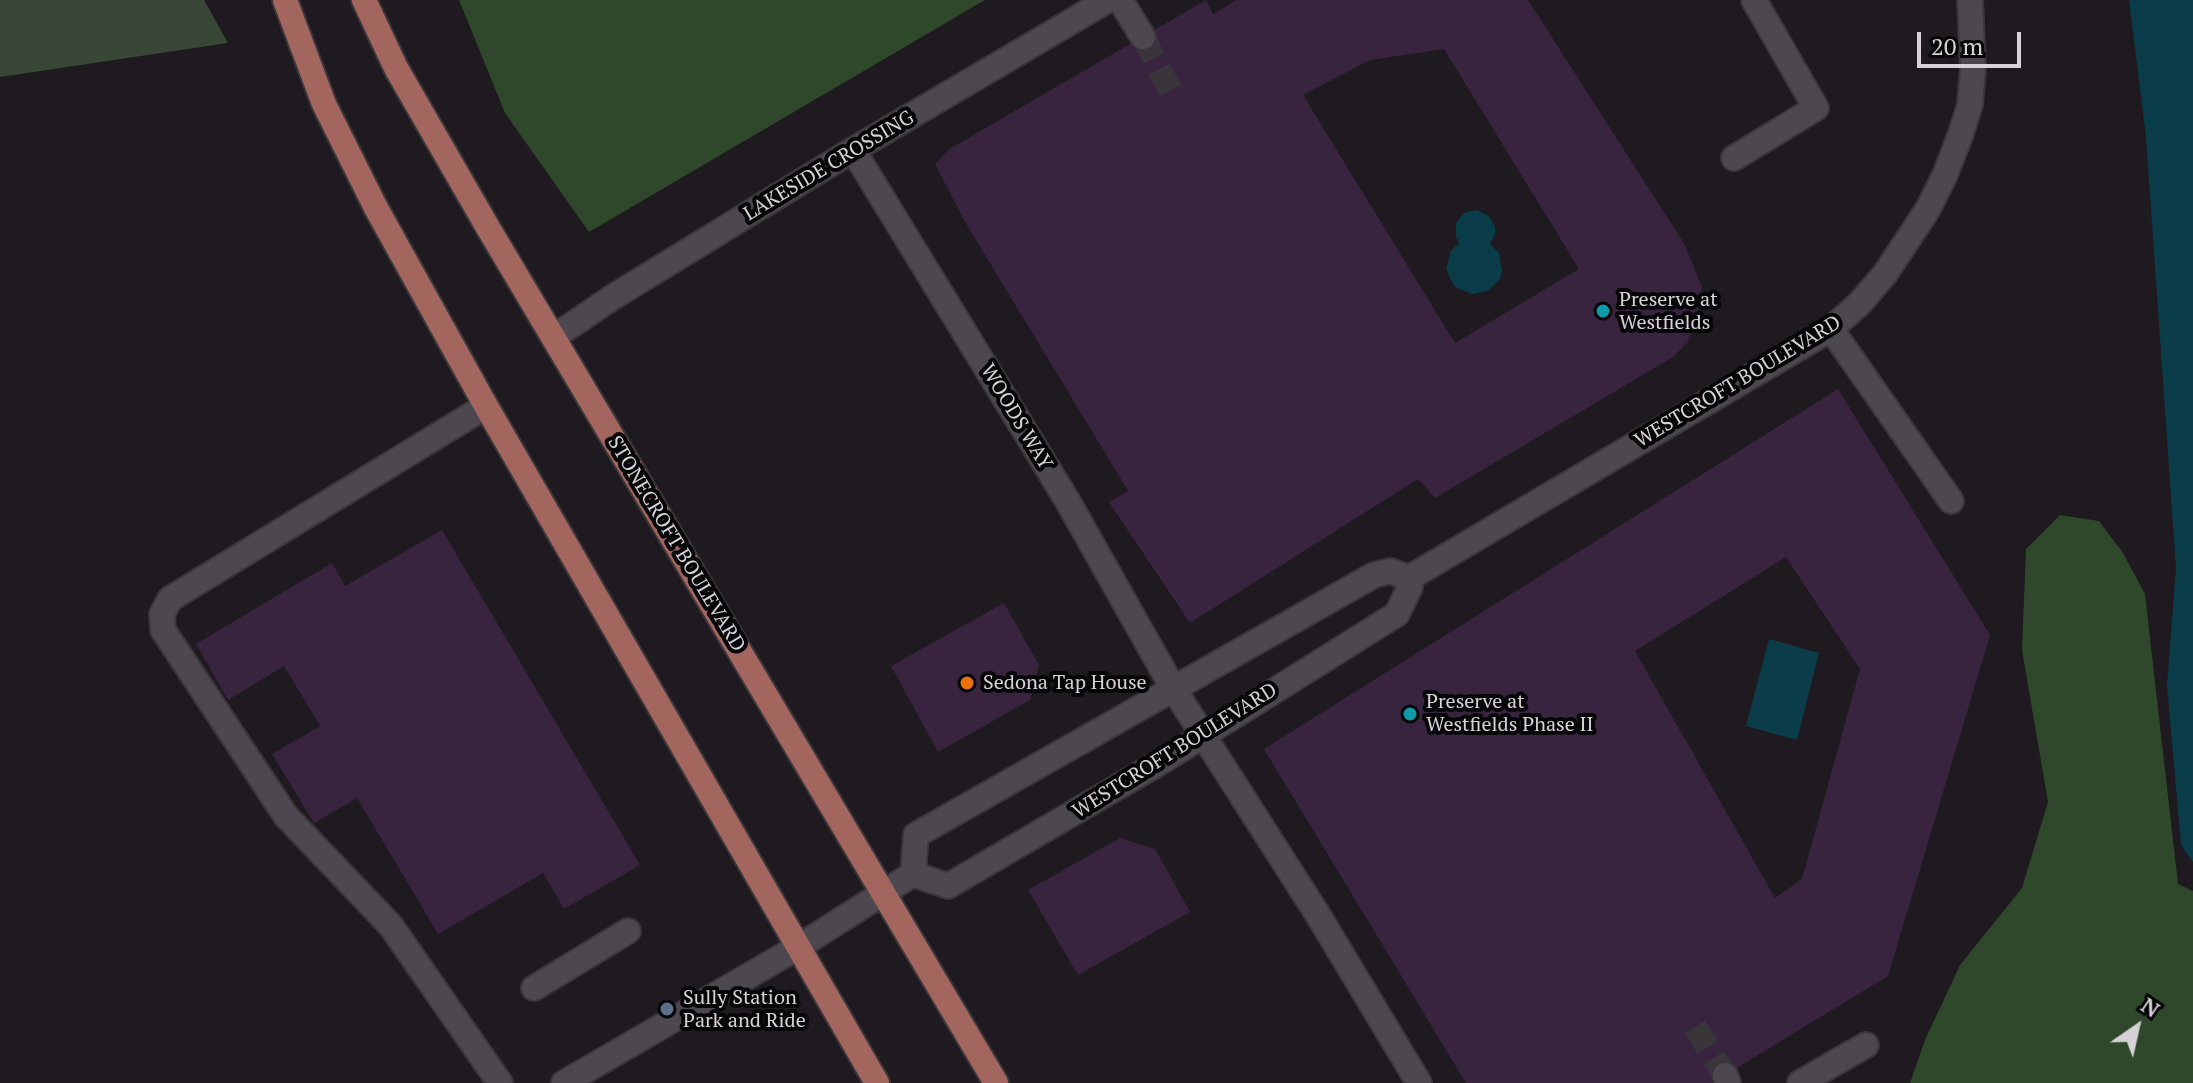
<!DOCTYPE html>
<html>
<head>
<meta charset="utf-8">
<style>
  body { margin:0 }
  #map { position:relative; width:2193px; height:1083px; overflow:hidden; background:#1f1920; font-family:"PT Serif",serif }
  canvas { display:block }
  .north { position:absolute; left:2097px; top:987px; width:80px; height:80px; -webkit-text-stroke:6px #070608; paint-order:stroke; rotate:34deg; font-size:22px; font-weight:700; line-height:32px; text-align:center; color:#d6d2d7 }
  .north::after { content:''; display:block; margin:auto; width:28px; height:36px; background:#d6d2d7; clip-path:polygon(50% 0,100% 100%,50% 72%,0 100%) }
  .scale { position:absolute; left:1917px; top:32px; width:104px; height:36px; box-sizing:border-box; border:4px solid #d6d2d7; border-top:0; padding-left:10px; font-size:24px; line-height:28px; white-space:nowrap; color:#d6d2d7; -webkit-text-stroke:6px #070608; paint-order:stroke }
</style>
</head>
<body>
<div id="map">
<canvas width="2193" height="1083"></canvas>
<div class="north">N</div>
<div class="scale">20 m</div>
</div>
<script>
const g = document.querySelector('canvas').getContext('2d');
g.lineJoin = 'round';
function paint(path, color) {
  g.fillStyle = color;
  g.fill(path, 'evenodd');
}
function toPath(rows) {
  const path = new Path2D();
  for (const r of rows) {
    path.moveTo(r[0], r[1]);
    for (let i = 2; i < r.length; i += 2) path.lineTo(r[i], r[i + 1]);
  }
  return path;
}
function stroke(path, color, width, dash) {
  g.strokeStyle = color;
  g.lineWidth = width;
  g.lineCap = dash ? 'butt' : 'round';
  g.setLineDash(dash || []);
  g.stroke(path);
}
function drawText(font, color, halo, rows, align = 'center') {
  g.font = font + ' "PT Serif",serif';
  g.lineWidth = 8;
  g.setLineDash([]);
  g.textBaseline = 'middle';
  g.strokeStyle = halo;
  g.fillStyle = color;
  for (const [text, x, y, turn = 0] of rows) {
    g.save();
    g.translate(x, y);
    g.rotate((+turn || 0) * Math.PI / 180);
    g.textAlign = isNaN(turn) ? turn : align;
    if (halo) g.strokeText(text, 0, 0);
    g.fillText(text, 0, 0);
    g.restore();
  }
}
paint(toPath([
  [0,0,204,0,228,43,0,77]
]), '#394737');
paint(toPath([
  [459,0,985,0,589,232,505,113],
  [2060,515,2099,521,2123,553,2145,594,2178,884,2193,891,2193,1083,1910,1083,1925,1040,1960,965,2022,888,2048,802,2022,650,2026,549]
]), '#2f472b');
paint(toPath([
  [2129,0,2193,0,2193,862,2181,845,2167,685,2176,568,2146,137],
  [1476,210,1489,216,1495,227,1495,234,1490,244,1499,253,1502,271,1500,279,1488,291,1471,294,1454,286,1446,269,1451,251,1459,243,1456,237,1456,223,1464,213],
  [1769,639,1819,653,1797,740,1746,726]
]), '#0a3d49');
paint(toPath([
  [1206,0,1213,14,1236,0,1528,0,1685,245,1702,287,1696,320,1687,343,1673,357,1435,498,1418,479,1190,623,1109,502,1128,491,964,220,935,164,951,148],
  [1444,49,1579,269,1455,343,1303,95,1370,60],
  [1838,389,1990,635,1888,976,1712,1083,1466,1083,1264,749],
  [1786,557,1860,669,1802,879,1775,898,1635,651],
  [442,530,640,865,564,909,543,873,438,934,357,798,314,823,272,754,320,726,284,666,228,700,196,644,332,563,345,586],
  [1004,603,1039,665,1030,700,938,752,891,666],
  [1120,838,1155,849,1190,912,1078,975,1028,890]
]), '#38243f');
stroke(toPath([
  [1143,37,1176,102],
  [1695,1027,1725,1075]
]), '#3a353b', 24, [24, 12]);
const minor = toPath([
  [1120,0,1143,37],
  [853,150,1067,500,1173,688,1318,915,1419,1083],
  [1734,158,1816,108,1754,0],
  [1831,329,1951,501],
  [554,337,613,297,853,150,1108,0],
  [486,406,170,599,162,614,163,630,286,816,391,926,500,1083],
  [1409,578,1831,329,1860,303,1885,274,1928,209,1945,175,1960,136,1970,105,1973,68,1970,0],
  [913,874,916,835,1374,575,1390,571,1409,578],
  [913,874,948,886,1164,760,1397,614,1410,587,1409,578],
  [534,988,628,931],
  [1725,1075,1728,1083],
  [564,1083,800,946,913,874],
  [1800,1083,1866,1045]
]);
const major = toPath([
  [285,0,324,104,376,208,486,406,877,1083],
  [364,0,396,68,487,226,996,1083]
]);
stroke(minor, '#3a363b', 28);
stroke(major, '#3a363b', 28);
stroke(minor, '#4d474f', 24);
stroke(major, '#a3665f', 24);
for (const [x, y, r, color] of [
  [1603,311,8,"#0f9aa8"],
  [967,683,8,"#e8710a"],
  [1410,714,8,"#0f9aa8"],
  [667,1009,8,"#5c6f8a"]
]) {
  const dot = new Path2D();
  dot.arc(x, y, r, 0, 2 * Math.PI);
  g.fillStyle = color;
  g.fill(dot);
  stroke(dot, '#070608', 3);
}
drawText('20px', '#d6d2d7', '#070608', [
  ["LAKESIDE CROSSING",829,166,-31],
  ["WESTCROFT BOULEVARD",1738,382,-31],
  ["WOODS WAY",1016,417,59],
  ["STONECROFT BOULEVARD",676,544,59],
  ["WESTCROFT BOULEVARD",1175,751,-32]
]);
drawText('20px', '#d6d2d7', '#070608', [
  ["Preserve at",1619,300],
  ["Westfields",1619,323],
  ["Sedona Tap House",983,683],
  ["Preserve at",1426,702],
  ["Westfields Phase II",1426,725],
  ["Sully Station",683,998],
  ["Park and Ride",683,1021]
], 'left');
</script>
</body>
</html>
